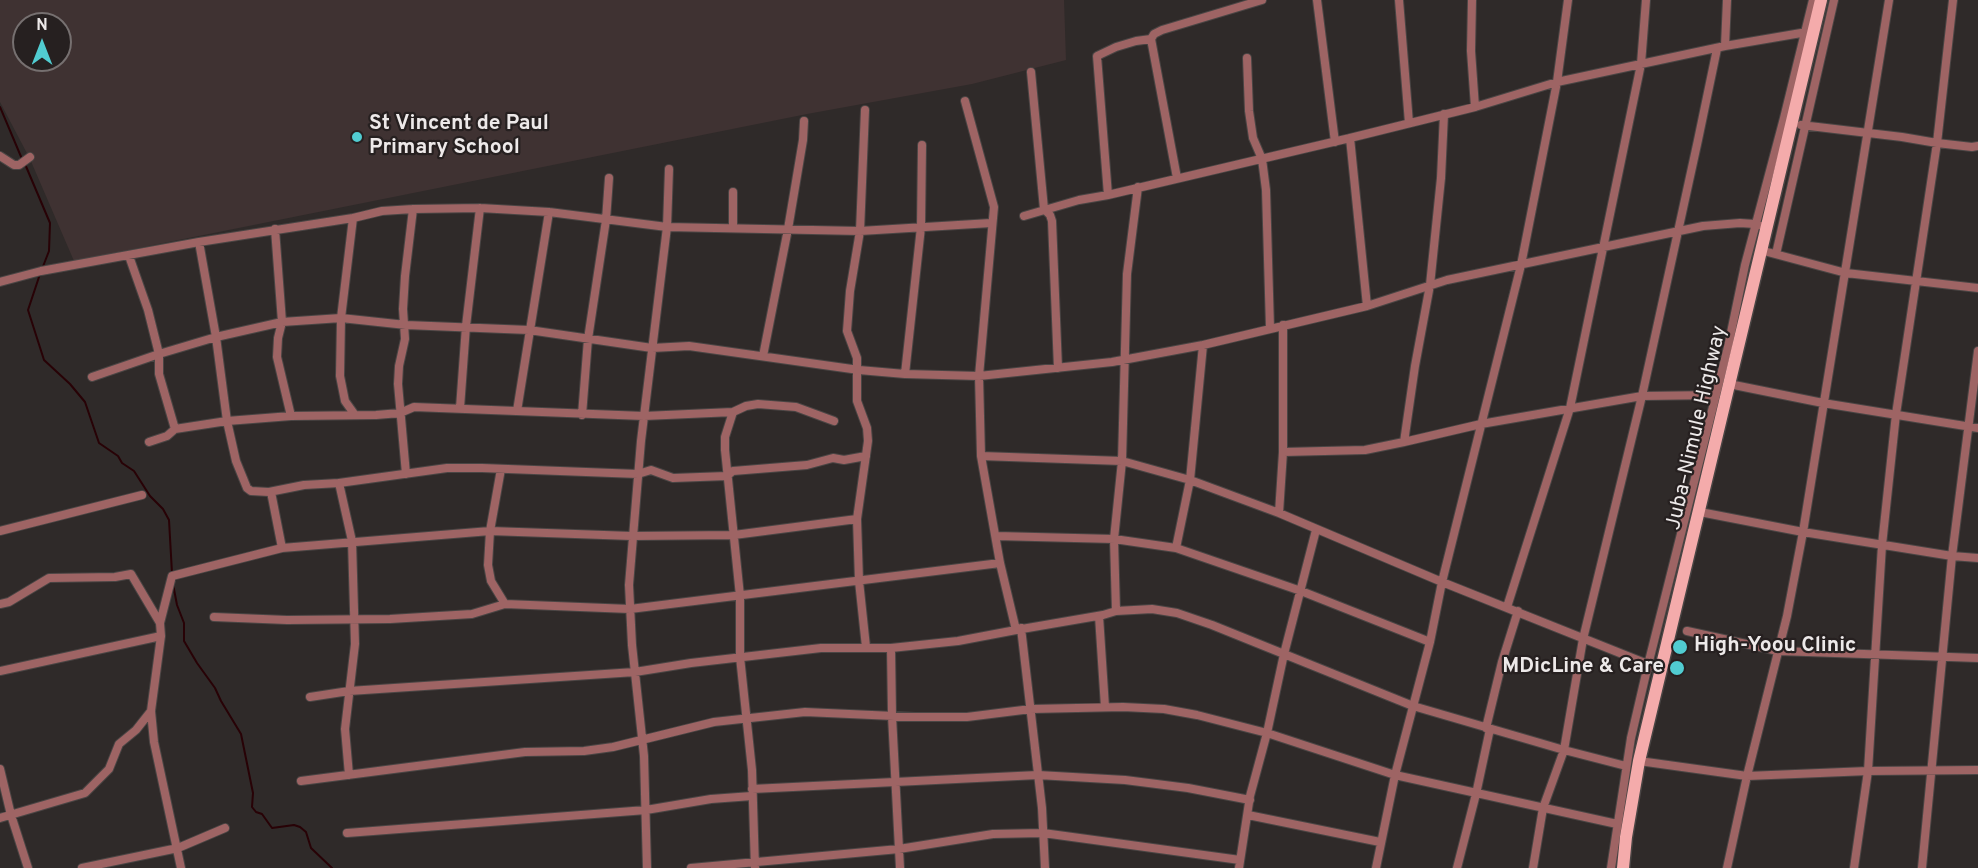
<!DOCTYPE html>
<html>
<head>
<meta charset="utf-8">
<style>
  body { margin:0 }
  #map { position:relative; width:1978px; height:868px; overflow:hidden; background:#2f2a29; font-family:Overpass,sans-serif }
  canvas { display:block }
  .north { position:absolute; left:12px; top:12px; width:60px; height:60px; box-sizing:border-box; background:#262020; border:2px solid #767070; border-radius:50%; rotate:0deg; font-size:16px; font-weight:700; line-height:24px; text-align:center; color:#ede9e9 }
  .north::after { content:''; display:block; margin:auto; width:21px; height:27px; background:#51ccd1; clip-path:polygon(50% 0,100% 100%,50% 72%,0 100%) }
</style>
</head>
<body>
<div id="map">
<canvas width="1978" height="868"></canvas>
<div class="north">N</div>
</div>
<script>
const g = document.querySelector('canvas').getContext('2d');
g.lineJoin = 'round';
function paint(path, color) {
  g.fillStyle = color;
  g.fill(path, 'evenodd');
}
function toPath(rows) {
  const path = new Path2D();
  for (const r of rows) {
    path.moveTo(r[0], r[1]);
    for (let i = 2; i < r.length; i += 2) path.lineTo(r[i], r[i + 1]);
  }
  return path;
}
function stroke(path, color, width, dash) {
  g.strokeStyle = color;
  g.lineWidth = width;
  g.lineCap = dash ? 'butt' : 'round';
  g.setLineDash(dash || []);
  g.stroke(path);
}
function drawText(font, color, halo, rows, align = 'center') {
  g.font = font + ' Overpass,sans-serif';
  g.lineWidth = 4.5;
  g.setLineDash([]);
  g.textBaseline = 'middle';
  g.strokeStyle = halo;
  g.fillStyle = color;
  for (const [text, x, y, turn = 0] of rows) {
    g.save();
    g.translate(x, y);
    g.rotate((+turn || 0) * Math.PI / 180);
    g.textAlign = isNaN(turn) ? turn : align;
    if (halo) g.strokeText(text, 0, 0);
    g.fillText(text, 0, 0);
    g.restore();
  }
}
paint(toPath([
  [0,0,1064,0,1066,60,972,84,807,114,74,261,30,159,0,102],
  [24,24,60,24,60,60,24,60]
]), '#3f3232');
stroke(toPath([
  [0,107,22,159],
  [25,164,50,223,49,251,42,269],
  [40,274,28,310,44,360,70,384,85,402,99,443,118,456,122,463,134,471,150,496,163,509,169,520,172,573],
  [173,584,177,605,184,623,184,641,197,663,215,688,221,701,241,734,253,793,252,807,256,812,262,814,272,828,294,825,300,827,306,832,311,848,332,868]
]), '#280206', 2);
const street = toPath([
  [1317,0,1335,142],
  [1399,0,1409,123],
  [1472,0,1471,51,1475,107],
  [1725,46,1727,0],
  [1247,58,1249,111,1253,138,1262,159,1266,190,1270,328],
  [1031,72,1044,209,1050,215,1052,221,1058,368],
  [965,101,994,207,979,376,981,456,1000,563,1016,630,1103,615,1116,611,1152,609,1177,613,1212,625,1413,706,1564,750,1626,766],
  [865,110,860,231,850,291,847,331,857,358,857,401,867,428,868,441,857,519,859,581,866,647],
  [1444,114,1441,178,1430,285,1415,366,1404,442,1481,424,1642,396,1716,395],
  [1801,125,1902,137,1937,143,1972,147,1978,146],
  [1350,138,1367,306],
  [0,156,14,165,19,165,30,157],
  [1177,178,1151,39,1154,34,1162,30,1262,0],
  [1108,195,1097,56,1116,47,1136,41,1151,39],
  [1024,216,1079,200,1108,195,1350,138,1475,107,1557,82,1725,46,1807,32],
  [353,218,341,318,340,376,345,401,355,415],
  [733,227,733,192],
  [275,229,282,322,278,338,277,357,291,416],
  [199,242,216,337,227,421,236,461,247,488,251,491,269,492,304,485,339,483,447,468,482,468,638,474,651,470,673,478,727,476,733,471,807,465,833,458,844,460,866,456],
  [1760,250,1846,273,1978,288],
  [1776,254,1834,0],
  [129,256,148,310,159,354,159,374,175,429],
  [0,282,41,271,199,242,353,218,382,211,413,209,480,208,549,212,667,227,860,231,991,223],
  [1203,345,1190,480,1176,548,1301,591,1430,642],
  [763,356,788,229,803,140,804,121],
  [905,374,921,227,922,145],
  [92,377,159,354,216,337,282,322,341,318,406,325,529,330,652,348,689,346,859,370,905,374,979,376,1112,362,1203,345,1367,306,1447,280,1703,226,1740,223,1755,224,1766,227],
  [1729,384,1823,403,1978,428],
  [460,408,466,326,480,208],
  [517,411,549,212],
  [582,415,588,339,606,220,609,178],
  [149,442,167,436,175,429,227,421,291,416,376,415,400,413,414,407,644,416,733,412],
  [1283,452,1365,450,1404,442],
  [981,456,1122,461,1190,480,1279,513,1442,582,1660,669],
  [501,469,490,531,488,565,491,581,505,604],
  [406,474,398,384,399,366,405,339,403,309,405,276,413,209],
  [339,483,352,541,355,644,345,729,349,775],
  [271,492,282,548],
  [1700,512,1803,532,1952,556,1978,558],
  [1279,513,1283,452,1283,325],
  [0,531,142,495],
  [996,536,1114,539,1176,548],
  [0,604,9,602,49,578,115,577,131,574,160,623,172,576,282,548,490,531,632,536,734,535,857,519],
  [1507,607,1570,408,1641,64,1646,0],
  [1116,611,1114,539,1122,461,1127,274,1138,187],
  [1099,616,1105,707],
  [214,617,287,620,390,619,472,614,505,604,630,609,1000,563],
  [160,623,161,636,151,711,154,742,181,868],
  [1021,628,1042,808,1045,868],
  [1687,631,1778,651,1978,658],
  [0,671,161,636],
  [310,697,349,691,635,672,691,663,821,648,891,648],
  [1486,728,1502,662,1518,611],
  [1639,761,1747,776,1868,771,1978,770],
  [0,769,11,815,28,868],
  [301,781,525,752,584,751,613,747,714,722,805,712,916,717,967,717,1031,709,1123,707,1164,709,1197,715,1267,733,1395,775,1617,824],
  [752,789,1038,775,1125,780,1188,788,1250,800],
  [1248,815,1380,842],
  [0,818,85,793,109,769,119,744,136,730,151,711],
  [347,833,646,810,711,799,752,796],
  [82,868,178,848,225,828],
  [647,868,644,756,632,645,629,585,641,441,667,227,669,169],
  [691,868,899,849,993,834,1043,833,1240,860],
  [755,868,752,770,740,657,740,596,725,450,725,437,733,412,746,406,758,404,796,407,834,421],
  [900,868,892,716,891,648,958,641,1016,630],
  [1239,868,1250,796,1267,733,1284,654,1316,530],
  [1376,868,1395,775,1430,642,1442,582,1521,265,1557,82,1568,0],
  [1457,868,1476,794,1490,729],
  [1533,868,1543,808,1564,750,1583,639,1642,396,1698,140,1717,49],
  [1611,868,1631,738,1648,665,1728,347,1745,265,1784,118,1813,0],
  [1727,868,1747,776,1787,616,1803,532,1889,0],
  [1854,868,1868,771,1882,545,1896,414,1937,143,1953,0],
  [1922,868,1952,556,1978,351]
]);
const primary = toPath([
  [1623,868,1626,837,1639,761,1821,0]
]);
stroke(street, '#4a4544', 10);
stroke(primary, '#4a4544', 15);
stroke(street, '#9e6464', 8);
stroke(primary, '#f4abab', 12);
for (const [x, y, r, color] of [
  [357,137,6,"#51ccd1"],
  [1680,647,8,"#51ccd1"],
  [1677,668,8,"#51ccd1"]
]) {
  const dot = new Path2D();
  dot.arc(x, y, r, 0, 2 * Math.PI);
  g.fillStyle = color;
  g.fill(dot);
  stroke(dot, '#262020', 2);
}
drawText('bold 21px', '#ede9e9', '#262020', [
  ["St Vincent de Paul",369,125],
  ["Primary School",369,149],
  ["High-Yoou Clinic",1694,647],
  ["MDicLine & Care",1664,668,"right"]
], 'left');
drawText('21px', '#ede9e9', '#262020', [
  ["Juba–Nimule Highway",1698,428,-77]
]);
</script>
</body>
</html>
